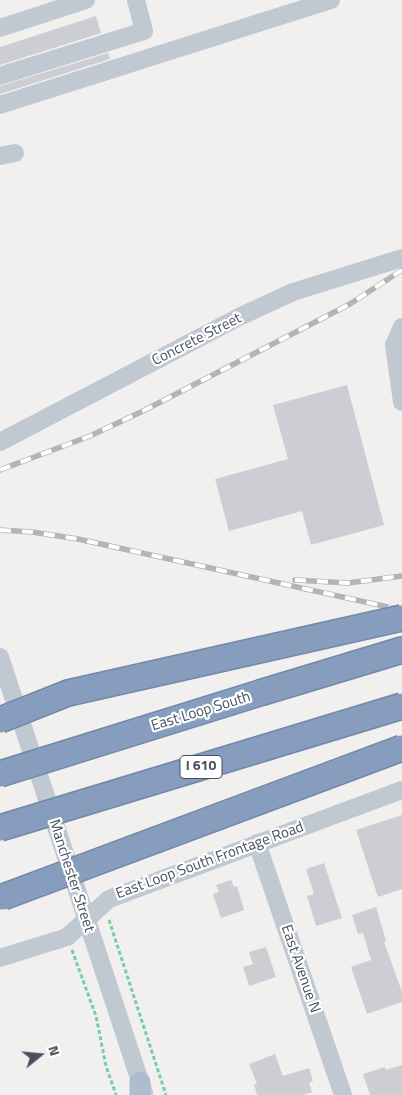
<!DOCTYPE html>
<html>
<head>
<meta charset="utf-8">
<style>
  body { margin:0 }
  #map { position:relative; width:402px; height:1095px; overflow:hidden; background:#f2efef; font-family:"Titillium Web",sans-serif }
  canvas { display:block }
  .north { position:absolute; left:15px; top:1030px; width:50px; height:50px; -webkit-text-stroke:4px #fff; paint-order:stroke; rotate:73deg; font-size:14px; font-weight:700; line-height:20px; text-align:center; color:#47515d }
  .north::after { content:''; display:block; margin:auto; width:18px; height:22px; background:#47515d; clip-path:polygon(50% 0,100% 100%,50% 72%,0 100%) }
</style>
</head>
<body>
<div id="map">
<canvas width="402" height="1095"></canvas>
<div class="north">N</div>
</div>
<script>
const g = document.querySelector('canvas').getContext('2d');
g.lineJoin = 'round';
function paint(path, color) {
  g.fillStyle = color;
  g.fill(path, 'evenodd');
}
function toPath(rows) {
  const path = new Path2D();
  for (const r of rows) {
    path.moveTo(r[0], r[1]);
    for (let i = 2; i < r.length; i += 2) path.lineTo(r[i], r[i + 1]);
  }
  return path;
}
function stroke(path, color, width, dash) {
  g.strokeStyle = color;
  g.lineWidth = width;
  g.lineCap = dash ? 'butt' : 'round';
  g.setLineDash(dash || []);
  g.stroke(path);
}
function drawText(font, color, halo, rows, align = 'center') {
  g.font = font + ' "Titillium Web",sans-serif';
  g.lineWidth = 4.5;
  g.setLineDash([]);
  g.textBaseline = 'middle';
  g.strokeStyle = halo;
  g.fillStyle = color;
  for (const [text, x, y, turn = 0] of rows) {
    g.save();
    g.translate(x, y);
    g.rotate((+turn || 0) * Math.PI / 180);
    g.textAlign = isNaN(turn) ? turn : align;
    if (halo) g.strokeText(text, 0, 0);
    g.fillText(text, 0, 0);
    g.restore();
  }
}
paint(toPath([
  [96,16,101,33,0,65,0,47],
  [108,53,110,59,0,94,0,86],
  [347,385,384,525,311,545,302,511,229,531,215,479,288,459,273,405],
  [402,815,402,889,378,897,356,830],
  [324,863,342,918,316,926,307,896,314,894,306,869],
  [231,880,234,887,237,886,244,910,221,918,213,894,219,892,216,885],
  [376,907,386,941,384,942,402,992,402,1002,367,1014,351,967,371,960,363,933,358,934,352,915],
  [266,947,276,977,249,986,243,967,253,964,249,952],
  [275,1054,283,1076,309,1068,313,1081,309,1083,312,1092,304,1095,257,1095,254,1084,257,1084,249,1064],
  [402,1065,402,1095,370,1095,363,1074,385,1067,386,1070]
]), '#ccced4');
const highway = toPath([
  [263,692,402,650]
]);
stroke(highway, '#7288aa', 28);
stroke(toPath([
  [109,920,166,1095],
  [72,950,96,1016,106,1066,116,1095]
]), '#76cda9', 3, [4, 2.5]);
stroke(toPath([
  [0,28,86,0],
  [0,76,144,31,136,0],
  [0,105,331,0],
  [0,156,15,153],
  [402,327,394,345,402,402],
  [0,442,241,316,293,292,402,258],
  [0,657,144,1093],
  [257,843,343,1095],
  [0,958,67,937,109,899,402,790]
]), '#c0c8d1', 18);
stroke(toPath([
  [140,1095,140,1082]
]), '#afbcce', 21);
stroke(highway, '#879dbe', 25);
const rail = toPath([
  [0,470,90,436,143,411,350,304,402,270],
  [0,530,32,532,78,539,402,610],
  [295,580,348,583,402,576]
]);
stroke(rail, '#b1b4b9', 5.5);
stroke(rail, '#fff', 4, [11]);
const highwayBridge = toPath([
  [0,720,68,693,402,618],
  [0,774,263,692],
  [0,828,402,706],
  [3,897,402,748]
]);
stroke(highwayBridge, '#7288aa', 28, []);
stroke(highwayBridge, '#879dbe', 25);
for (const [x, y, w] of [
  [201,767,42]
]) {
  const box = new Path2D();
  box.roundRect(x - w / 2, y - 11.5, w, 23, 4);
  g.fillStyle = '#fff';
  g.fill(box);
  stroke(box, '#47515d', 1);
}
drawText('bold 14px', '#47515d', null, [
  ["I 610",201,767]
]);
drawText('15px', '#47515d', '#fff', [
  ["Concrete Street",197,340,-27],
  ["East Loop South",201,712,-17],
  ["East Loop South Frontage Road",210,861,-20],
  ["Manchester Street",71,876,72],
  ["East Avenue N",300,969,71]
]);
</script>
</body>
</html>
